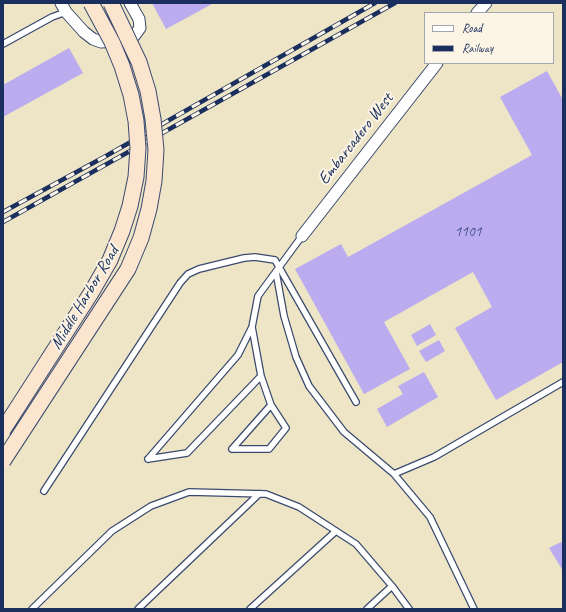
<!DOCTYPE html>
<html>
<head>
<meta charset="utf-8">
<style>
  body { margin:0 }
  #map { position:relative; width:566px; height:612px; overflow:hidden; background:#ede5c6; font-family:Caveat,sans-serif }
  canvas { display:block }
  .frame { position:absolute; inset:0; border:4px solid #1b2f5e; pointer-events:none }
  .legend { position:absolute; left:424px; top:12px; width:130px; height:52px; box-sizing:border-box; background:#fcf5e5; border:1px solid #a2a6af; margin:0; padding:5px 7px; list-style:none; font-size:12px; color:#1b2f5e }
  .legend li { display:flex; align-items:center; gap:8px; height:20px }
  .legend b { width:20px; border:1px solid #a2a6af }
</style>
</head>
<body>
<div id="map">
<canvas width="566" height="612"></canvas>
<div class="frame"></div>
<ul class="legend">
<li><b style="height:5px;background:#fff"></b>Road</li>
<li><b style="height:5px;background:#1b2f5e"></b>Railway</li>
</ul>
</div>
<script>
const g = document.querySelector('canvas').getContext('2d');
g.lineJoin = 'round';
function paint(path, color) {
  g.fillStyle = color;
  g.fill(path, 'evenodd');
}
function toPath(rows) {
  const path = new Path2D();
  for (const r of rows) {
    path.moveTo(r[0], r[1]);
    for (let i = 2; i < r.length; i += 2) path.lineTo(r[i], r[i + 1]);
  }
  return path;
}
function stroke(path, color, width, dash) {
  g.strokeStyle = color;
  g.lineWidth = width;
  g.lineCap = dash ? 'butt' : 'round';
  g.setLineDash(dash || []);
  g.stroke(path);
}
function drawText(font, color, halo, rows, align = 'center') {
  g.font = font + ' Caveat,sans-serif';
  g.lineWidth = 4;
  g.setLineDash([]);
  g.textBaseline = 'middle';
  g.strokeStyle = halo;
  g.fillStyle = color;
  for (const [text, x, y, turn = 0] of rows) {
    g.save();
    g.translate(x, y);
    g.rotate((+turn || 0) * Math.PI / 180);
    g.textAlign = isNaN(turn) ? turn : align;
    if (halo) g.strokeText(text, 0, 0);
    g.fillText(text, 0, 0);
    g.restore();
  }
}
paint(toPath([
  [152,3,214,3,166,29],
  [69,48,83,73,3,117,3,85],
  [547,71,563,100,563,362,496,400,455,328,492,307,473,272,384,322,410,369,364,394,295,269,341,244,348,257,532,155,500,97],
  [430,324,436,335,417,346,411,335],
  [439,340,445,351,426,362,419,351],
  [424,372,438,397,387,427,377,409,403,394,398,386],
  [561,542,563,546,563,571,549,548]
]), '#baacef');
const service = toPath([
  [3,44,52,17,66,12],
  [276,272,284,316,296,357,309,386,344,432,394,474,430,517,474,609],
  [232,449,269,449,286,428,271,405],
  [232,449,271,405,261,376],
  [148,459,238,355,252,327,258,296,302,236],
  [148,459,187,453,261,376,252,327],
  [394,474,434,457,563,382],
  [44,491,180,283,188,274,199,269,244,258,255,257,275,260,356,402],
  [32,609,112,531,151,506,189,492,266,494,299,507,356,544,392,586,409,609],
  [138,609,259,494],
  [250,609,336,531],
  [367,609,392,586]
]);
const minor = toPath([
  [61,3,66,12,84,32,93,39,101,42,120,41,134,36,140,28,139,19,130,3],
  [477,13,486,3],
  [302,236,437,63]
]);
stroke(service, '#3a4a6e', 8);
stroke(minor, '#3a4a6e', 13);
stroke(service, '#fff', 5.5);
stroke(minor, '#fff', 11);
const rail = toPath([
  [3,212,106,156,375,3],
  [3,222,395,3]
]);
stroke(rail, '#1b2f5e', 4.5);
stroke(rail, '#fcf5e5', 3, [9]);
const secondaryBridge = toPath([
  [3,430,91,293,110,260,122,231,130,206,136,177,138,148,136,121,131,95,122,66,112,42,91,3],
  [3,461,128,269,141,238,149,209,154,181,156,150,153,119,148,91,139,62,111,3]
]);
stroke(secondaryBridge, '#3a4a6e', 17, []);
stroke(secondaryBridge, '#fce5cf', 15);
drawText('15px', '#434e82', null, [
  ["1101",468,232]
]);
drawText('17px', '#1b2f5e', '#fcf5e5', [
  ["Embarcadero West",356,139,-52],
  ["Middle Harbor Road",85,298,-59]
]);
</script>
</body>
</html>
